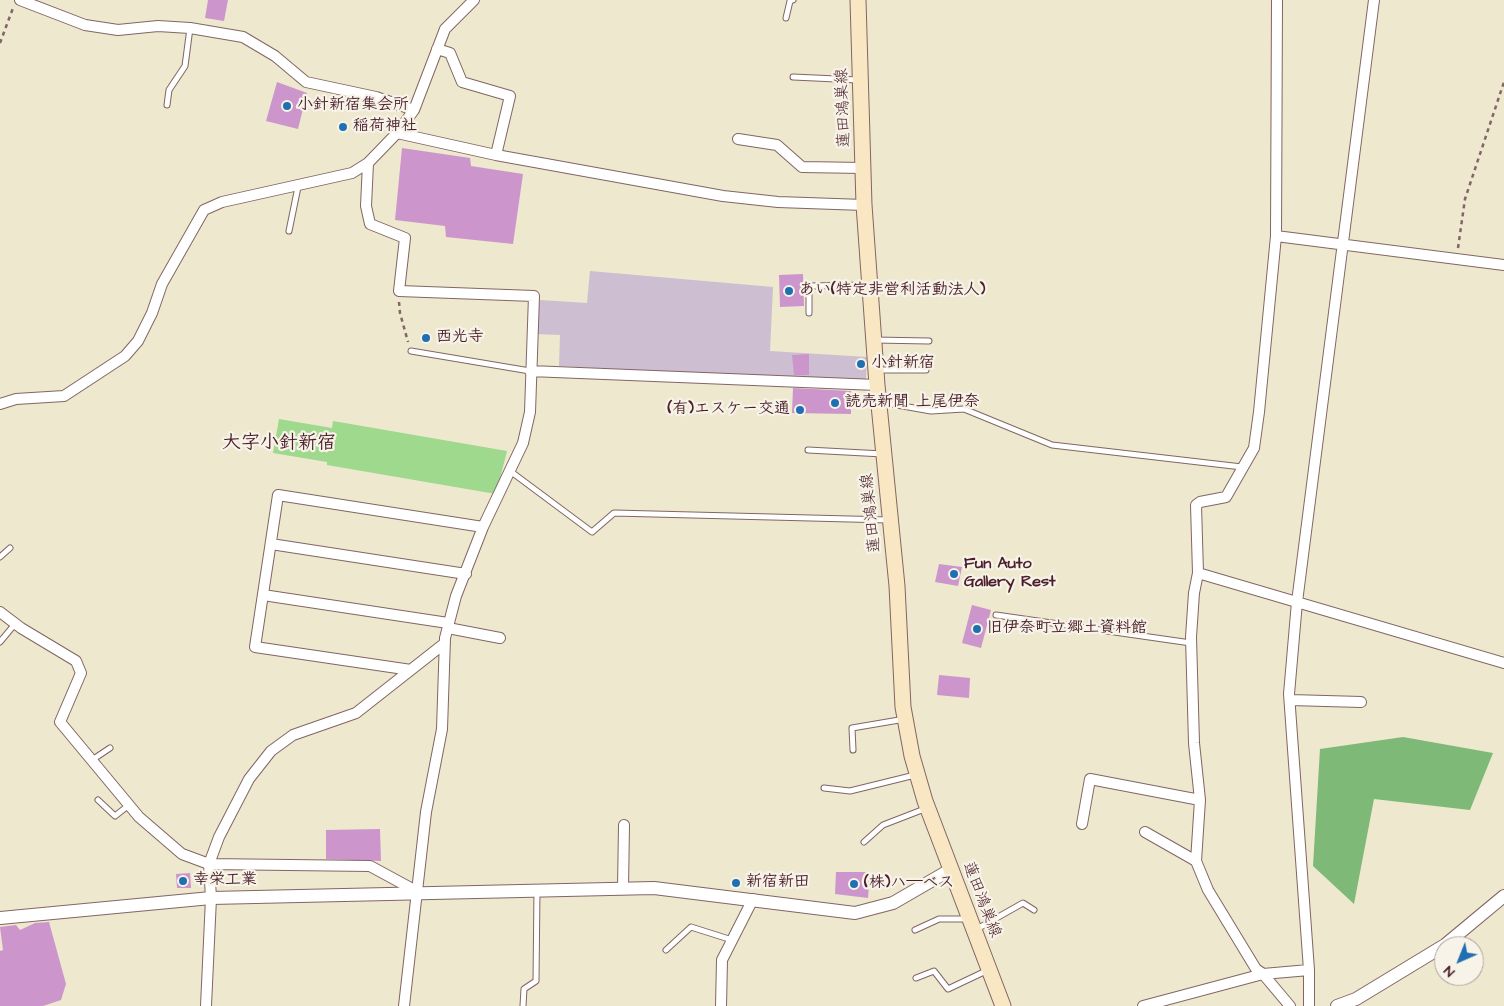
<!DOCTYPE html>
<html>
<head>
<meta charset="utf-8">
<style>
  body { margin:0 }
  #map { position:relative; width:1504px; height:1006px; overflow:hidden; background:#ede8ce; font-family:"Architects Daughter",sans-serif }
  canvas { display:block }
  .north { position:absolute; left:1434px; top:936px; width:50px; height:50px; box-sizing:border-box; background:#f7f3e8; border:1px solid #b29e9c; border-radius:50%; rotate:224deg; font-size:14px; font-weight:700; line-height:20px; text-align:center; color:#4a1f2b }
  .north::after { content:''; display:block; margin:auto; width:18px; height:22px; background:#1f6fb2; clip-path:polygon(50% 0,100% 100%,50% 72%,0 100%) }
</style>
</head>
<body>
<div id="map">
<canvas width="1504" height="1006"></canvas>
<div class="north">N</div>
</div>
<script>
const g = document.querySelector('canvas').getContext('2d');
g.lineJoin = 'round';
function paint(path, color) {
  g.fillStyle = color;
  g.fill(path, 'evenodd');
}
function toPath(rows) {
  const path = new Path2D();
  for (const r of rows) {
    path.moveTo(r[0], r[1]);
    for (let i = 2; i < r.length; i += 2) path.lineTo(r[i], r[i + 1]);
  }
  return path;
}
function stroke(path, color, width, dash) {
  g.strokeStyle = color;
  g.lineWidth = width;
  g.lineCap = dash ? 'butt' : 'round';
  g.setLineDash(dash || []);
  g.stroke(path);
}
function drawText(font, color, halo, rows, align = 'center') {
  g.font = font + ' "Architects Daughter","Klee One",sans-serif';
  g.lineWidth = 4.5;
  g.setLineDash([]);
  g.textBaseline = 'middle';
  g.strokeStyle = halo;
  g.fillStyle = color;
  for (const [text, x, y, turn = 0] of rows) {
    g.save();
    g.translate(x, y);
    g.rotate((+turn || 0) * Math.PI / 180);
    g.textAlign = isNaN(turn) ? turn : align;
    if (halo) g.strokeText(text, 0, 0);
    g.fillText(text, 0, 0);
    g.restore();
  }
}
paint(toPath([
  [590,271,773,287,770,351,867,357,866,379,862,383,807,381,559,366,560,335,536,334,540,300,587,303]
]), '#cebed1');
paint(toPath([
  [279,419,332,428,333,421,507,451,496,494,327,465,327,462,273,453]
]), '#9ed98d');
paint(toPath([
  [1403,737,1493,753,1470,810,1374,799,1354,904,1313,866,1320,749]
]), '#7eb978');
paint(toPath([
  [208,0,228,0,224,21,205,18],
  [277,82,307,93,298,129,266,121],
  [402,148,470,158,471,166,523,174,513,244,446,237,445,226,395,220],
  [803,274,804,306,780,307,779,275],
  [809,354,809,375,794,375,792,355],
  [793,388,851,391,851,414,792,413],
  [939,564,962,567,958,586,935,582],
  [972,605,991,610,981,648,962,643],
  [939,675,970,678,969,698,937,695],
  [380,829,381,861,326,859,326,830],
  [836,872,870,872,868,898,835,894],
  [190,873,191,888,177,888,176,874],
  [49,922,66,984,61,1000,43,1006,0,1006,0,951,3,950,0,927,16,925,20,930,35,923]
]), '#cc96cd');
const service = toPath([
  [786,18,790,1,793,0],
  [793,77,858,80],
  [167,105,169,90,185,66,190,28],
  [289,231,298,187],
  [809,313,809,286,867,285],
  [874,340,929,341],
  [411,351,530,371],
  [877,370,926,370],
  [880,402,931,411,964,409,1052,445,1242,467],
  [808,450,883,454],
  [510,471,592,532,614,513,889,520],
  [0,557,10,548],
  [996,615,1191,643],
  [0,642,15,624],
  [853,750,852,728,905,719],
  [92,760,110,748],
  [824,788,850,791,915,775],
  [98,800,115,816,129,805],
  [864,842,883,825,927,808],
  [977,929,1023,903,1034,910],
  [915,930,939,919,966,919],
  [666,950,691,927,732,940],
  [916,978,934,971,948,989,986,971],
  [523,1006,524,989,536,981,537,890]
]);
const minor = toPath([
  [20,0,85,25,118,30,158,26,190,28,243,37,275,56,306,82,376,97,414,110],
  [1277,0,1276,236,1259,412,1254,448,1226,497,1200,502,1196,505,1198,573,1194,593,1191,637,1194,743,1200,800,1196,861,1208,890,1256,969,1263,974,1309,970],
  [437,49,450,53,462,82,510,96,496,155],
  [397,133,496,155,723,196,778,202,864,205],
  [738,139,777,145,802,167,863,168],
  [368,163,366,206,370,224,405,238,399,291,534,296,530,412,523,443,483,527,456,596,445,638,442,729,426,812,404,1006],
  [1276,236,1504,265],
  [530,371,877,385],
  [0,404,16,399,64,396,125,356,138,341,152,313,162,284,204,210,222,202,352,173,368,163,397,133,414,110,445,29,474,0],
  [271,544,466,574],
  [1198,573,1504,663],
  [263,595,448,623],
  [0,612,21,628,76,661,81,673,60,722,139,817,182,854,209,864,370,866,418,892],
  [448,628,500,638],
  [411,670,255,647,278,495,483,527],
  [1290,700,1361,702],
  [1082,824,1090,779,1200,800],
  [1145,832,1196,861],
  [623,888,624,825],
  [206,1006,211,898,209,864,219,837,249,779,271,751,293,735,356,713,445,643],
  [721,1006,722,960,753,899],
  [1143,1006,1263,974,1290,1006],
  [1309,1006,1309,970,1289,694,1297,602,1374,0]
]);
const tertiary = toPath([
  [0,918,211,898,654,888,855,913,893,903,950,870],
  [1337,1006,1356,999,1445,945,1504,896]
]);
const secondary = toPath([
  [858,0,864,205,877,385,897,586,903,707,912,756,925,801,1003,1006]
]);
stroke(service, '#836564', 7);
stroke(minor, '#836564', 12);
stroke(tertiary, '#836564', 14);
stroke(secondary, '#836564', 17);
stroke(toPath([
  [0,43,13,8],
  [1458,248,1465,199,1504,82],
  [399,302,400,313,408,342]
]), '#836564', 2.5, [4, 4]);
stroke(service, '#fff', 5);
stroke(minor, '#fff', 10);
stroke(tertiary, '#fff', 12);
stroke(secondary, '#f9e7c3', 15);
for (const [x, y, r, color] of [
  [287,106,5,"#1f6fb2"],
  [343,127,5,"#1f6fb2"],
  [789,291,5,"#1f6fb2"],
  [426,338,5,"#1f6fb2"],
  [861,364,5,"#1f6fb2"],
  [835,403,5,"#1f6fb2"],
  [800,410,5,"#1f6fb2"],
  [954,574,5,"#1f6fb2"],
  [977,629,5,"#1f6fb2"],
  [183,881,5,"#1f6fb2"],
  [736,883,5,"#1f6fb2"],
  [854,884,5,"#1f6fb2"]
]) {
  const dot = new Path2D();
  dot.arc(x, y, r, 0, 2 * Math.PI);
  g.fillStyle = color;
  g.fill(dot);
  stroke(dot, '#f7f3e8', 2);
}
drawText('bold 16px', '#4a1f2b', '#f7f3e8', [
  ["小針新宿集会所",297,106],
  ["稲荷神社",353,127],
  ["あい(特定非営利活動法人)",799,291],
  ["西光寺",436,338],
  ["小針新宿",871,364],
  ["読売新聞 上尾伊奈",845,403],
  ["(有)エスケー交通",790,410,"right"],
  ["Fun Auto",964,565],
  ["Gallery Rest",964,583],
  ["旧伊奈町立郷土資料館",987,629],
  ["幸栄工業",193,881],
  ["新宿新田",746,883],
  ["(株)ハ―ベス",864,884]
], 'left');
drawText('16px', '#4a1f2b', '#f7f3e8', [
  ["蓮田鴻巣線",844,108,-92],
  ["蓮田鴻巣線",872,513,-96],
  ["蓮田鴻巣線",981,900,69]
]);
drawText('bold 19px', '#4a1f2b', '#f7f3e8', [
  ["大字小針新宿",279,444]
]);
</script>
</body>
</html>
